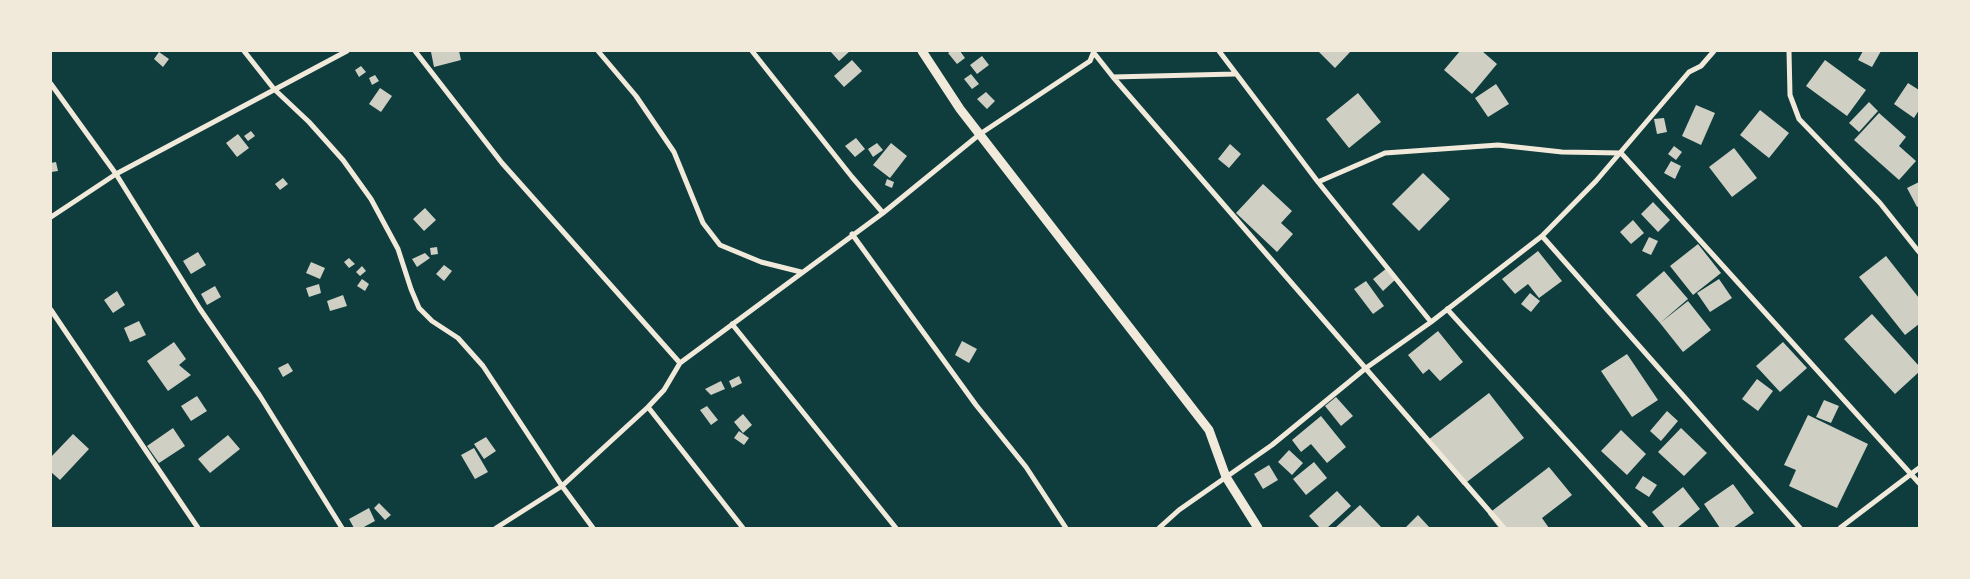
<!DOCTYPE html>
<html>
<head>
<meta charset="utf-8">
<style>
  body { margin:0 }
  #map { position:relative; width:1970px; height:579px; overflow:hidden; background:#0f3d3e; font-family:Georgia,serif }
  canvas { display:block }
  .frame { position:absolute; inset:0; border:52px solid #f1e9da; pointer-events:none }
</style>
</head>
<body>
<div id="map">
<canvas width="1970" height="579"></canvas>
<div class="frame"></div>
</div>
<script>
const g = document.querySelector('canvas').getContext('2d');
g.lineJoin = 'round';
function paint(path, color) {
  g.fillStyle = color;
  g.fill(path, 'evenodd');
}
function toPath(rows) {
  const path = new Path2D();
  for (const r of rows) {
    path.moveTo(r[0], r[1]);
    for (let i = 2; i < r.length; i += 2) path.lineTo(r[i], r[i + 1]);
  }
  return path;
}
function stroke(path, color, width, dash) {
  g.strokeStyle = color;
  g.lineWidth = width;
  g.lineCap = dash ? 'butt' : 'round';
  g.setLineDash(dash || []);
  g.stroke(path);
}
paint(toPath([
  [459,51,461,60,434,67,431,52],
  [830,51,850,51,839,61],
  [951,51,960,51,965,58,957,64,948,53],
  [1318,51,1351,51,1335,68],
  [1460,51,1482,51,1497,64,1472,94,1444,70],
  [1863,51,1881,51,1872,67,1858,60],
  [159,52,169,59,163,67,154,59],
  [982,56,989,65,977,74,970,65],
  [852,60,862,71,844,87,834,76],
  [1825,60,1866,90,1847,116,1806,86],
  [361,66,366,72,359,77,355,70],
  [971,74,979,84,972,89,964,79],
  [375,75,379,81,372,85,369,78],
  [1908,83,1919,90,1919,110,1914,118,1894,104],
  [1496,84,1509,104,1488,117,1475,98],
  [380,88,392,96,381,112,369,104],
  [986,92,995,101,987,109,977,99],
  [1358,93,1381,122,1349,148,1326,119],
  [1869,102,1878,111,1859,132,1849,123],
  [1696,105,1715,113,1701,145,1682,136],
  [1760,110,1789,133,1769,158,1740,135],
  [1879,113,1906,137,1899,146,1916,161,1899,180,1854,140],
  [1664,118,1667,132,1657,134,1654,119],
  [251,131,255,136,248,141,244,136],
  [238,134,249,148,237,157,226,143],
  [856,138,865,149,855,157,845,146],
  [877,143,883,150,873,157,868,149],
  [891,143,907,156,890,178,873,165],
  [1230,144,1241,154,1229,168,1218,159],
  [1674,146,1682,152,1676,160,1668,154],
  [1734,148,1757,178,1732,197,1709,167],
  [1671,161,1681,166,1675,179,1664,173],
  [56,162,58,171,51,172,51,163],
  [1423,173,1450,199,1419,231,1392,204],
  [283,178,288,184,280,190,275,184],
  [887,179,894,182,892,188,885,185],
  [1919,182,1919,206,1917,207,1907,188],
  [1263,184,1292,211,1281,223,1293,234,1277,252,1236,213],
  [1653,202,1670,220,1658,232,1641,214],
  [425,208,436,220,424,231,413,219],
  [1633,220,1644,233,1631,244,1620,232],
  [1649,237,1658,241,1651,255,1642,251],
  [1698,244,1721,273,1693,295,1670,266],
  [437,247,438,254,431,255,430,248],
  [1538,251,1562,281,1539,298,1528,284,1515,294,1502,279],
  [198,252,206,265,191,274,183,261],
  [425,253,430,258,417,267,412,259],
  [1886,256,1919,298,1919,324,1905,335,1859,277],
  [349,258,355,264,349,268,344,262],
  [311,262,325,268,320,279,306,273],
  [444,265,452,271,444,281,436,274],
  [362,266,366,271,360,276,356,272],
  [1387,268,1396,279,1383,291,1373,279],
  [1664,271,1688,299,1660,323,1636,295],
  [362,279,369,284,365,291,357,286],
  [1719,279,1732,298,1710,312,1697,293],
  [1366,281,1384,306,1373,314,1354,289],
  [319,284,321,293,309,297,306,288],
  [215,286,221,297,207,305,201,294],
  [117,291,125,305,113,313,104,300],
  [1530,293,1540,301,1531,312,1521,304],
  [343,295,347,306,330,311,327,301],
  [1688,301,1711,330,1683,352,1660,323],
  [1872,314,1919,366,1919,372,1895,394,1844,339],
  [139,321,146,335,130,342,124,328],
  [1438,331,1463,362,1440,381,1429,369,1423,374,1408,355],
  [962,341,977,349,969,363,955,355],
  [174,342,186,359,179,365,191,375,168,391,147,361],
  [1783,342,1807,368,1780,392,1756,366],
  [1627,354,1658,400,1632,417,1601,371],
  [288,363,293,371,283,377,278,368],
  [739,376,742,383,732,388,729,381],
  [1757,379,1773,391,1758,411,1742,399],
  [721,381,725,389,711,395,705,389],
  [1489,393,1524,438,1463,485,1428,440],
  [197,396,207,411,191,421,181,406],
  [1336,397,1353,416,1341,426,1325,406],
  [1824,400,1839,406,1831,423,1816,417],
  [707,406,718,420,711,425,700,410],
  [1667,411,1678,421,1661,441,1650,431],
  [743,414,752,425,743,433,734,422],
  [1808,415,1868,444,1837,508,1789,486,1796,470,1784,465],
  [1321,416,1346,447,1327,463,1311,444,1301,452,1292,440],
  [173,428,185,446,159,463,147,446],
  [1681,428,1707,453,1684,476,1658,452],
  [1621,430,1646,454,1627,475,1601,451],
  [739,431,749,438,744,445,734,438],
  [73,434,89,449,60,480,51,472,51,457],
  [228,435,240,449,210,473,198,459],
  [486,437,496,451,484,459,474,444],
  [474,448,488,472,475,479,461,455],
  [1289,450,1303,463,1292,475,1278,462],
  [1314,462,1327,478,1306,495,1293,479],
  [1269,465,1278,480,1263,489,1254,474],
  [1549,467,1572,495,1542,518,1549,528,1499,528,1488,514],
  [1643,476,1657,485,1649,497,1635,488],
  [1733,484,1754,513,1733,528,1720,528,1704,504],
  [1683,487,1700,509,1677,528,1665,528,1652,512],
  [1337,491,1351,506,1327,528,1320,528,1309,516],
  [379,503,391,515,385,520,374,508],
  [1360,505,1382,528,1335,528],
  [369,508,375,521,362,528,354,528,349,519],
  [1418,515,1430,528,1405,528]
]), '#cfcfc3');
stroke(toPath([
  [244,51,274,89,309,122,343,160,371,199,398,249,411,289,419,308,432,321,458,338,483,366,562,486,593,528],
  [415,51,502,163,680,363],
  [598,51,636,96,674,152,703,223,720,245,761,262,801,272],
  [752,51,852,177,883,213],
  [1219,51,1318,182,1431,322],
  [1789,51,1790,95,1799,119,1880,203,1919,252],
  [1094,53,1113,77,1235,74],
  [1113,77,1504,528],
  [51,84,116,174,200,309,260,396,342,528],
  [1318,182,1385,153,1498,145,1562,152,1621,153,1919,483],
  [51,217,116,174,347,51],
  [852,234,976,405,1026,467,1066,528],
  [1542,236,1800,528],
  [1447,309,1646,528],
  [51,310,198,528],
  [732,324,896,528],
  [648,407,743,528],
  [496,528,562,486,648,407,664,390,680,363,883,213,980,134,1090,61,1094,51],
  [1159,528,1179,510,1272,445,1366,368,1431,322,1542,236,1596,181,1689,72,1701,66,1714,51],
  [1840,528,1919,468]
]), '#f1e9da', 5);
stroke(toPath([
  [922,51,960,109,1209,430,1226,477,1258,528]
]), '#f1e9da', 9);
</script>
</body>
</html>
